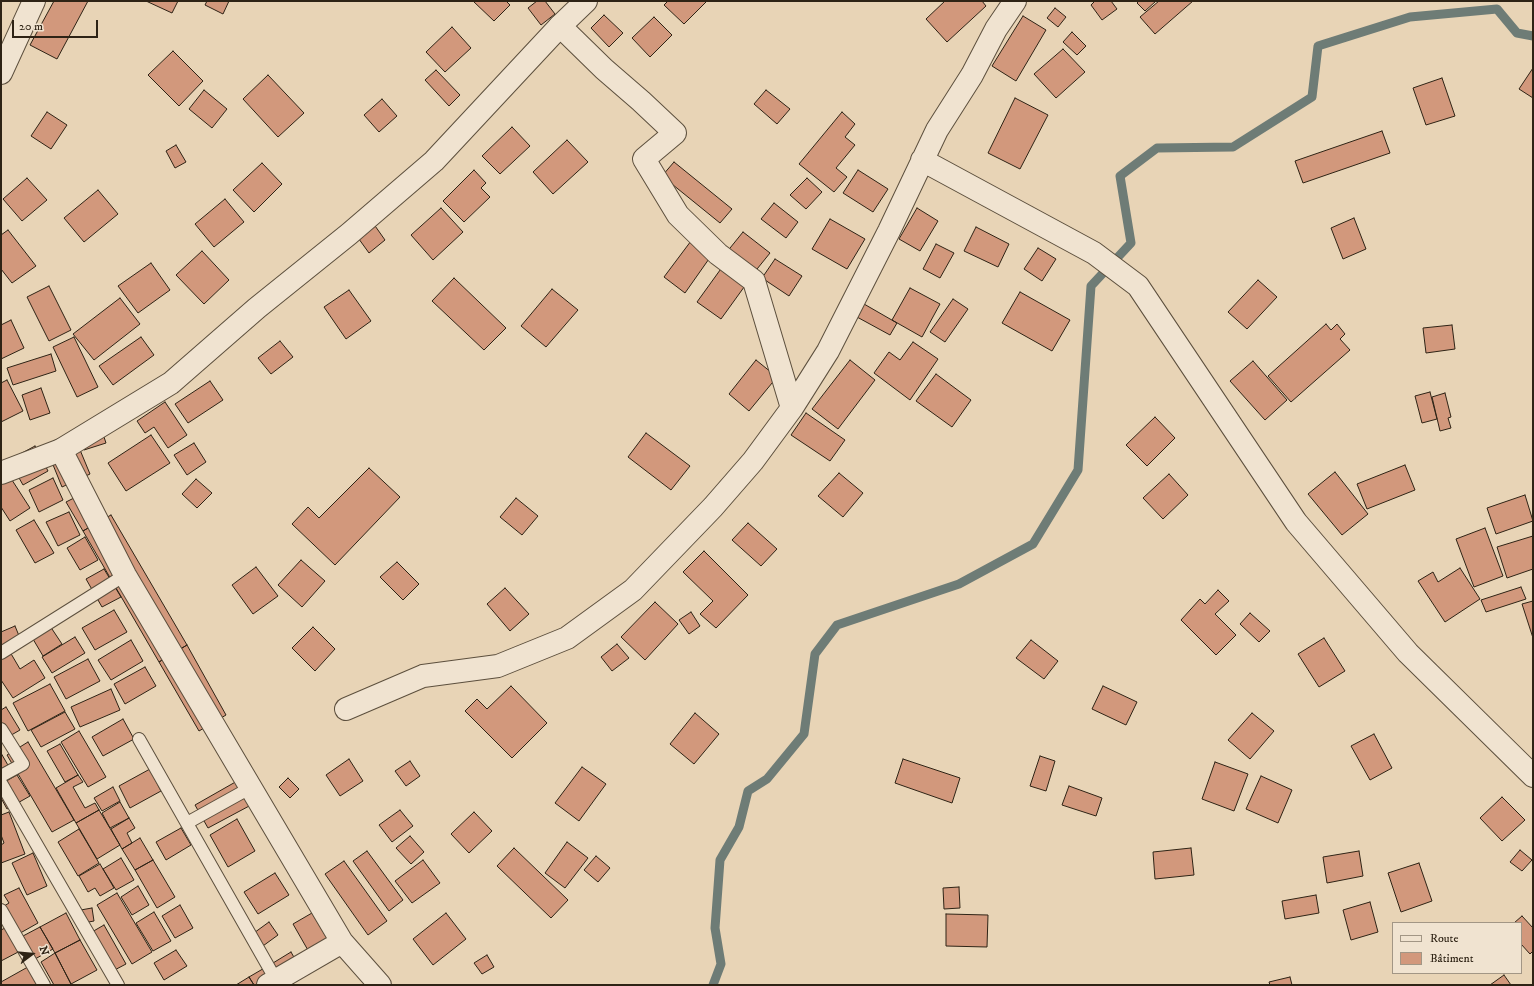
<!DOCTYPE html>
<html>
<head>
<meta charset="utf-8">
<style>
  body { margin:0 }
  #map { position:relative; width:1534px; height:986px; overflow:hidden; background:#e8d4b6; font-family:"IM FELL DW Pica",serif }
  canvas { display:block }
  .frame { position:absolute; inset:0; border:2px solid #2e2315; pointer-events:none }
  .legend { position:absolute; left:1392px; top:922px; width:130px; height:52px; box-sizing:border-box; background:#f0e3d0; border:1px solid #a29685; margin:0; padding:5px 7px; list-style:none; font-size:12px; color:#2e2315 }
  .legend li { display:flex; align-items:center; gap:8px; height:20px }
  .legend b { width:20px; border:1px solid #a29685 }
  .north { position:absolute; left:12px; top:934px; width:40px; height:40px; -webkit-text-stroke:3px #f0e3d0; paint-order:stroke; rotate:74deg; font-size:11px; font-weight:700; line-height:16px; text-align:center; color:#2e2315 }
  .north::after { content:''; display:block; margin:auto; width:14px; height:18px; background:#2e2315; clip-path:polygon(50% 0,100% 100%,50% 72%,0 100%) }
  .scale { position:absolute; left:12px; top:20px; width:86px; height:18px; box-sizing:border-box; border:2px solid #2e2315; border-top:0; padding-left:5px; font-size:12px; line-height:14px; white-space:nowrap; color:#2e2315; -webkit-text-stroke:3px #f0e3d0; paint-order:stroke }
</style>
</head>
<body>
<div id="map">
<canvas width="1534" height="986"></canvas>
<div class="frame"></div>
<ul class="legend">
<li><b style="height:5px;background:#f0e3d0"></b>Route</li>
<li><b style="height:11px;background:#d2987c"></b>Bâtiment</li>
</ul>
<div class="north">N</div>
<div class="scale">20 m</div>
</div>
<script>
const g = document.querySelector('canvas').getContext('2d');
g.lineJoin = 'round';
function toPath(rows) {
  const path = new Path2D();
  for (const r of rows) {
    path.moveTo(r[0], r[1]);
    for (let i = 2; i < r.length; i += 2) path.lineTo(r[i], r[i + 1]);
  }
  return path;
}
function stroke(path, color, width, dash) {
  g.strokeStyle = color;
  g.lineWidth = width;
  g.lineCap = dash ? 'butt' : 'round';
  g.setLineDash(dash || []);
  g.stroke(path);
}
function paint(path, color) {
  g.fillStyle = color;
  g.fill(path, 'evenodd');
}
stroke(toPath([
  [713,985,721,964,715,928,720,860,739,827,748,791,767,779,804,734,815,654,837,625,959,584,1033,544,1078,470,1091,286,1131,243,1120,176,1157,148,1233,147,1312,97,1318,46,1410,17,1497,9,1517,33,1533,36]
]), '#6e7c76', 9);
const building = toPath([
  [54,1,88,1,57,59,30,45,54,1],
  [146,1,178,1,172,13,146,1],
  [207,1,229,1,223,14,205,5,207,1],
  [473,1,506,1,510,5,494,21,473,1],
  [537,1,545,1,555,14,541,25,528,8,537,1],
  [668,1,707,1,684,24,664,5,668,1],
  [945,1,982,1,986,6,947,42,926,19,945,1],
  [1095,1,1111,1,1117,9,1102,20,1091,5,1095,1],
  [1139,1,1156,1,1145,11,1137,3,1139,1],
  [1159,1,1193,1,1155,34,1140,17,1159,1],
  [1055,8,1066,17,1058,27,1047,18,1055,8],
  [604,15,623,33,609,47,591,28,604,15],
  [1023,16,1046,30,1016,81,992,66,1023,16],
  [654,17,672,35,650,57,632,38,654,17],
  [452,27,471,48,445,72,426,52,452,27],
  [1072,32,1086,46,1077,55,1063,42,1072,32],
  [1063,49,1085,72,1056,98,1034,74,1063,49],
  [173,51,203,81,179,106,148,75,173,51],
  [1533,68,1533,98,1519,89,1533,68],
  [436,70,460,95,449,106,425,80,436,70],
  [268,75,304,113,278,137,243,99,268,75],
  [1442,78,1455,116,1426,125,1413,88,1442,78],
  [204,90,227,109,212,128,189,109,204,90],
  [766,90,790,109,777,124,754,104,766,90],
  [1015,98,1048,115,1020,169,988,153,1015,98],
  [382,99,397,116,379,132,364,115,382,99],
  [47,112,67,125,51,149,31,136,47,112],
  [842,112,855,124,845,137,855,145,836,168,847,177,834,192,799,164,842,112],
  [512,127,530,146,500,174,482,156,512,127],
  [1382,131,1390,153,1303,183,1295,161,1382,131],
  [567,140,588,162,553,194,533,172,567,140],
  [176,145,186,162,175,168,166,151,176,145],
  [674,162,732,209,720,223,662,176,674,162],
  [262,163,282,184,254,212,233,190,262,163],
  [474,170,486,183,481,188,490,197,464,222,443,201,474,170],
  [858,170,888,189,873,212,843,193,858,170],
  [27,178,47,200,22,221,3,199,27,178],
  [807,178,822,192,806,209,790,195,807,178],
  [98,190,118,214,84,242,64,218,98,190],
  [225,199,244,222,214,247,195,224,225,199],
  [774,203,798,222,786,238,761,219,774,203],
  [441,208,463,232,433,260,411,235,441,208],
  [917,208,938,221,920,251,899,239,917,208],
  [1354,218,1366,249,1343,259,1331,228,1354,218],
  [830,219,865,239,847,269,812,249,830,219],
  [373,223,385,240,369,253,356,235,373,223],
  [976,227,1009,244,998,267,964,251,976,227],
  [8,230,36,266,12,283,1,269,1,235,8,230],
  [743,232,770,253,753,274,726,253,743,232],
  [691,241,711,256,685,293,664,277,691,241],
  [936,244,954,253,940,278,923,269,936,244],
  [1038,248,1056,259,1042,281,1024,269,1038,248],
  [202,251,229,280,204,304,176,275,202,251],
  [775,259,802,276,789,296,762,278,775,259],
  [151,263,170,290,138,313,118,286,151,263],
  [723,266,747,283,721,319,697,302,723,266],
  [454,278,506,328,484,350,432,301,454,278],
  [1258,280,1277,297,1247,329,1228,312,1258,280],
  [49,286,71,330,49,341,27,297,49,286],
  [910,288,940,304,922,337,892,320,910,288],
  [552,289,578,310,546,347,521,326,552,289],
  [349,290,371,321,346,339,324,307,349,290],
  [1020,292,1070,320,1052,351,1002,323,1020,292],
  [120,298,140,324,94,360,73,334,120,298],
  [953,299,968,309,945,342,930,332,953,299],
  [864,304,897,323,890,335,857,317,864,304],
  [11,320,24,348,1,359,1,325,11,320],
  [1326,324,1331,330,1337,324,1345,334,1340,339,1350,350,1291,402,1268,376,1326,324],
  [1452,325,1455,349,1426,353,1423,328,1452,325],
  [74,337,98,387,77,397,53,347,74,337],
  [141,337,154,355,113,385,99,366,141,337],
  [280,341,293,357,271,374,258,358,280,341],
  [913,342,938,359,910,400,874,373,889,352,900,360,913,342],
  [51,354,56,371,13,385,7,368,51,354],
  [756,360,777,377,749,411,729,394,756,360],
  [850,360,875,380,838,429,812,409,850,360],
  [1253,361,1287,400,1265,420,1230,381,1253,361],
  [936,374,971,400,952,427,916,401,936,374],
  [7,380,23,411,1,422,1,383,7,380],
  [210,381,223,400,188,423,175,404,210,381],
  [41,388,50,413,30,420,22,395,41,388],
  [1430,392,1437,419,1422,423,1415,396,1430,392],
  [1445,393,1451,417,1448,418,1451,428,1440,431,1432,397,1445,393],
  [165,402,187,435,168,448,154,427,145,433,137,421,165,402],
  [806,413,845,440,830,461,791,435,806,413],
  [1155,417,1175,438,1147,466,1126,445,1155,417],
  [101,428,106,443,84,450,79,436,101,428],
  [73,433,90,474,62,487,45,445,73,433],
  [646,433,690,466,671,490,628,457,646,433],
  [151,435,170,463,126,491,108,463,151,435],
  [194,443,206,462,187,475,174,455,194,443],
  [35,446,48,471,23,485,9,460,35,446],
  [1,463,30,508,10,521,1,507,1,463],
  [1405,465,1415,490,1367,509,1357,484,1405,465],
  [369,468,400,497,335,565,292,524,308,507,319,518,369,468],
  [1335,472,1368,514,1342,535,1308,494,1335,472],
  [839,473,863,493,843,517,818,496,839,473],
  [1169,474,1188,495,1163,519,1143,498,1169,474],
  [53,478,63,500,39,512,29,490,53,478],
  [196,479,212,493,197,508,182,494,196,479],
  [82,494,98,522,83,531,66,502,82,494],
  [1525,495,1533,521,1496,534,1487,508,1525,495],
  [516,498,538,516,522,535,500,517,516,498],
  [69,512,80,535,58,546,46,522,69,512],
  [111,515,187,645,159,662,83,531,111,515],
  [34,520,54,553,35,563,16,530,34,520],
  [748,523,777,549,761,566,732,540,748,523],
  [1485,528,1503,576,1474,587,1456,539,1485,528],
  [1533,536,1533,569,1507,578,1497,547,1533,536],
  [85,537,98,560,80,570,67,548,85,537],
  [704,551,748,595,716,628,700,614,713,601,683,572,704,551],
  [301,560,325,581,302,607,278,585,301,560],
  [397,562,419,584,403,600,380,577,397,562],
  [256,567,278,596,253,614,232,585,256,567],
  [1460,568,1480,599,1445,622,1418,581,1433,572,1438,582,1460,568],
  [104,569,121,597,102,607,86,579,104,569],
  [1521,587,1526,599,1486,612,1481,600,1521,587],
  [505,588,529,614,510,631,487,604,505,588],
  [1218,590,1229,601,1215,614,1236,635,1216,655,1181,620,1200,599,1205,604,1218,590],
  [1533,601,1533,638,1522,604,1533,601],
  [655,602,678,624,645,660,621,637,655,602],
  [114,610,127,632,95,650,82,628,114,610],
  [691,612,700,626,689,634,679,620,691,612],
  [1250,613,1270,631,1259,642,1240,624,1250,613],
  [48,623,62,644,43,656,30,634,48,623],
  [15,626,22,643,1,652,1,632,15,626],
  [313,627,335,649,315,671,292,648,313,627],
  [75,637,85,653,52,673,42,657,75,637],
  [1324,638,1345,671,1319,687,1298,654,1324,638],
  [131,640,143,661,111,680,98,660,131,640],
  [1031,640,1058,661,1044,679,1016,658,1031,640],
  [617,644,629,658,612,671,601,657,617,644],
  [187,645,226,715,199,731,159,662,187,645],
  [10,652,20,669,34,660,45,678,13,698,1,680,1,657,10,652],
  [88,659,100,681,66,699,54,677,88,659],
  [145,667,156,686,125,704,114,684,145,667],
  [50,684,65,711,28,731,13,703,50,684],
  [511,686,547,723,512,758,465,711,477,699,487,709,511,686],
  [1103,686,1137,702,1126,725,1092,709,1103,686],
  [111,689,120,710,80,727,71,707,111,689],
  [6,707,20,730,1,741,1,710,6,707],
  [65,712,75,729,41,747,31,730,65,712],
  [695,713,719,734,694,764,670,744,695,713],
  [1252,713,1274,731,1250,759,1228,740,1252,713],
  [123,719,134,739,103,756,92,737,123,719],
  [79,731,106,777,88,787,61,742,79,731],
  [1374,734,1392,768,1370,780,1351,746,1374,734],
  [28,742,74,820,52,832,7,755,28,742],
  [60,744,78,775,65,782,47,751,60,744],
  [1,753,13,774,1,781,1,753],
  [1040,756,1055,761,1046,791,1030,786,1040,756],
  [349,759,363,781,340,796,326,775,349,759],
  [903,759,960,778,952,803,895,783,903,759],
  [410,761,420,776,406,786,395,771,410,761],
  [1215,762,1248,774,1234,811,1202,799,1215,762],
  [582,767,606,784,579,821,555,803,582,767],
  [150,769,161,791,130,808,119,786,150,769],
  [253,772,266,797,208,828,195,805,253,772],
  [17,775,30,796,7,809,1,798,1,784,17,775],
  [78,775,83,782,73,787,85,808,95,803,99,810,76,823,56,788,78,775],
  [1261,776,1292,790,1278,823,1246,809,1261,776],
  [288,778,299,789,290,798,279,787,288,778],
  [1069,786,1102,798,1096,816,1062,805,1069,786],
  [113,787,120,801,102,811,94,798,113,787],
  [1502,797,1525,820,1502,841,1480,818,1502,797],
  [120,802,129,818,110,828,102,813,120,802],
  [99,810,120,845,97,859,76,823,99,810],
  [400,810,413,826,392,842,379,825,400,810],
  [9,812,25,854,1,863,1,845,4,843,1,835,1,815,9,812],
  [474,812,492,831,469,853,451,834,474,812],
  [129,818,135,828,127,833,132,843,122,849,111,829,129,818],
  [237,819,255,851,228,867,210,835,237,819],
  [181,828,191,845,166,860,156,842,181,828],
  [79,829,99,863,78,876,58,842,79,829],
  [410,836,424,852,411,864,396,848,410,836],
  [140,838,153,860,135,870,122,849,140,838],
  [567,842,588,858,565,888,545,873,567,842],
  [514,848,568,900,551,918,497,866,514,848],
  [1191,848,1194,875,1155,879,1153,852,1191,848],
  [1520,850,1532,860,1522,871,1510,862,1520,850],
  [367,851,403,900,389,911,353,861,367,851],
  [1359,851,1363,876,1327,883,1323,857,1359,851],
  [33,853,47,886,27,895,12,863,33,853],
  [596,856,610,868,598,882,584,870,596,856],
  [121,858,134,880,116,890,103,869,121,858],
  [153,860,175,897,157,908,135,870,153,860],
  [423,860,440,883,412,903,395,881,423,860],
  [344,861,387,921,368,935,325,874,344,861],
  [1419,863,1432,901,1401,912,1388,873,1419,863],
  [100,864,114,888,100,896,95,888,88,892,79,876,100,864],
  [275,873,289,895,258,914,244,892,275,873],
  [138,886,149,905,132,915,121,897,138,886],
  [959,887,960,908,944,909,943,888,959,887],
  [19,888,38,923,15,936,1,908,9,903,4,895,19,888],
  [117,893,152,952,132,964,97,905,117,893],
  [1316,895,1319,913,1285,919,1282,901,1316,895],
  [1370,902,1378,932,1351,940,1343,910,1370,902],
  [180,905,193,928,175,938,162,916,180,905],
  [92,908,94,921,78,924,75,911,92,908],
  [154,912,171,941,153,951,136,923,154,912],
  [66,913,80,940,55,953,40,927,66,913],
  [312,913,328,940,309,952,293,924,312,913],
  [446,913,466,939,433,965,413,939,446,913],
  [946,914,988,915,987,947,946,946,946,914],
  [1522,916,1533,928,1533,951,1530,954,1521,944,1521,923,1514,923,1522,916],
  [269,922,278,935,256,951,247,938,269,922],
  [104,925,126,964,107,974,85,936,104,925],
  [9,926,22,950,1,961,1,930,9,926],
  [40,927,53,949,35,959,23,936,40,927],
  [80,940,97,970,71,984,55,953,80,940],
  [176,950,187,966,164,980,154,963,176,950],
  [291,952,300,968,282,978,273,963,291,952],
  [55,953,71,984,69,985,54,985,41,962,55,953],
  [487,955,494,967,482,974,474,963,487,955],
  [35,963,41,985,1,985,1,982,35,963],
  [273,963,271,985,254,985,249,977,273,963],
  [1504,975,1511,985,1490,985,1504,975],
  [249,977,254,985,236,985,249,977],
  [1290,977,1292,985,1270,985,1269,982,1290,977]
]);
paint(building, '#d2987c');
stroke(building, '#2e2315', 1);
const service = toPath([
  [1,653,125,575],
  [1,729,23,764,1,776],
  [139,739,276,980],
  [1,783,118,985],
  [187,823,250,788],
  [1,910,44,985]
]);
const minor = toPath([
  [560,26,604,69,641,101,675,133,644,159,678,215,718,254,754,281,792,408],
  [1,73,34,1],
  [922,160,1094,253,1138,286,1296,522,1408,653,1533,776],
  [61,450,125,575,342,942,380,985],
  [346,709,423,676,498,666,567,638,633,590,713,507,753,461,792,408,828,351,889,231,937,130,972,75,996,29,1015,1],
  [268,985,342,942]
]);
const tertiary = toPath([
  [1,473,61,450,171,383,257,308,349,234,434,161,560,26,586,1]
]);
stroke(service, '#5c4f3d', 14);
stroke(minor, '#5c4f3d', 24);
stroke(tertiary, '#5c4f3d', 24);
stroke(service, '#f0e3d0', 12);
stroke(minor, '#f0e3d0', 22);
stroke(tertiary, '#f0e3d0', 22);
</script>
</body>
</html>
